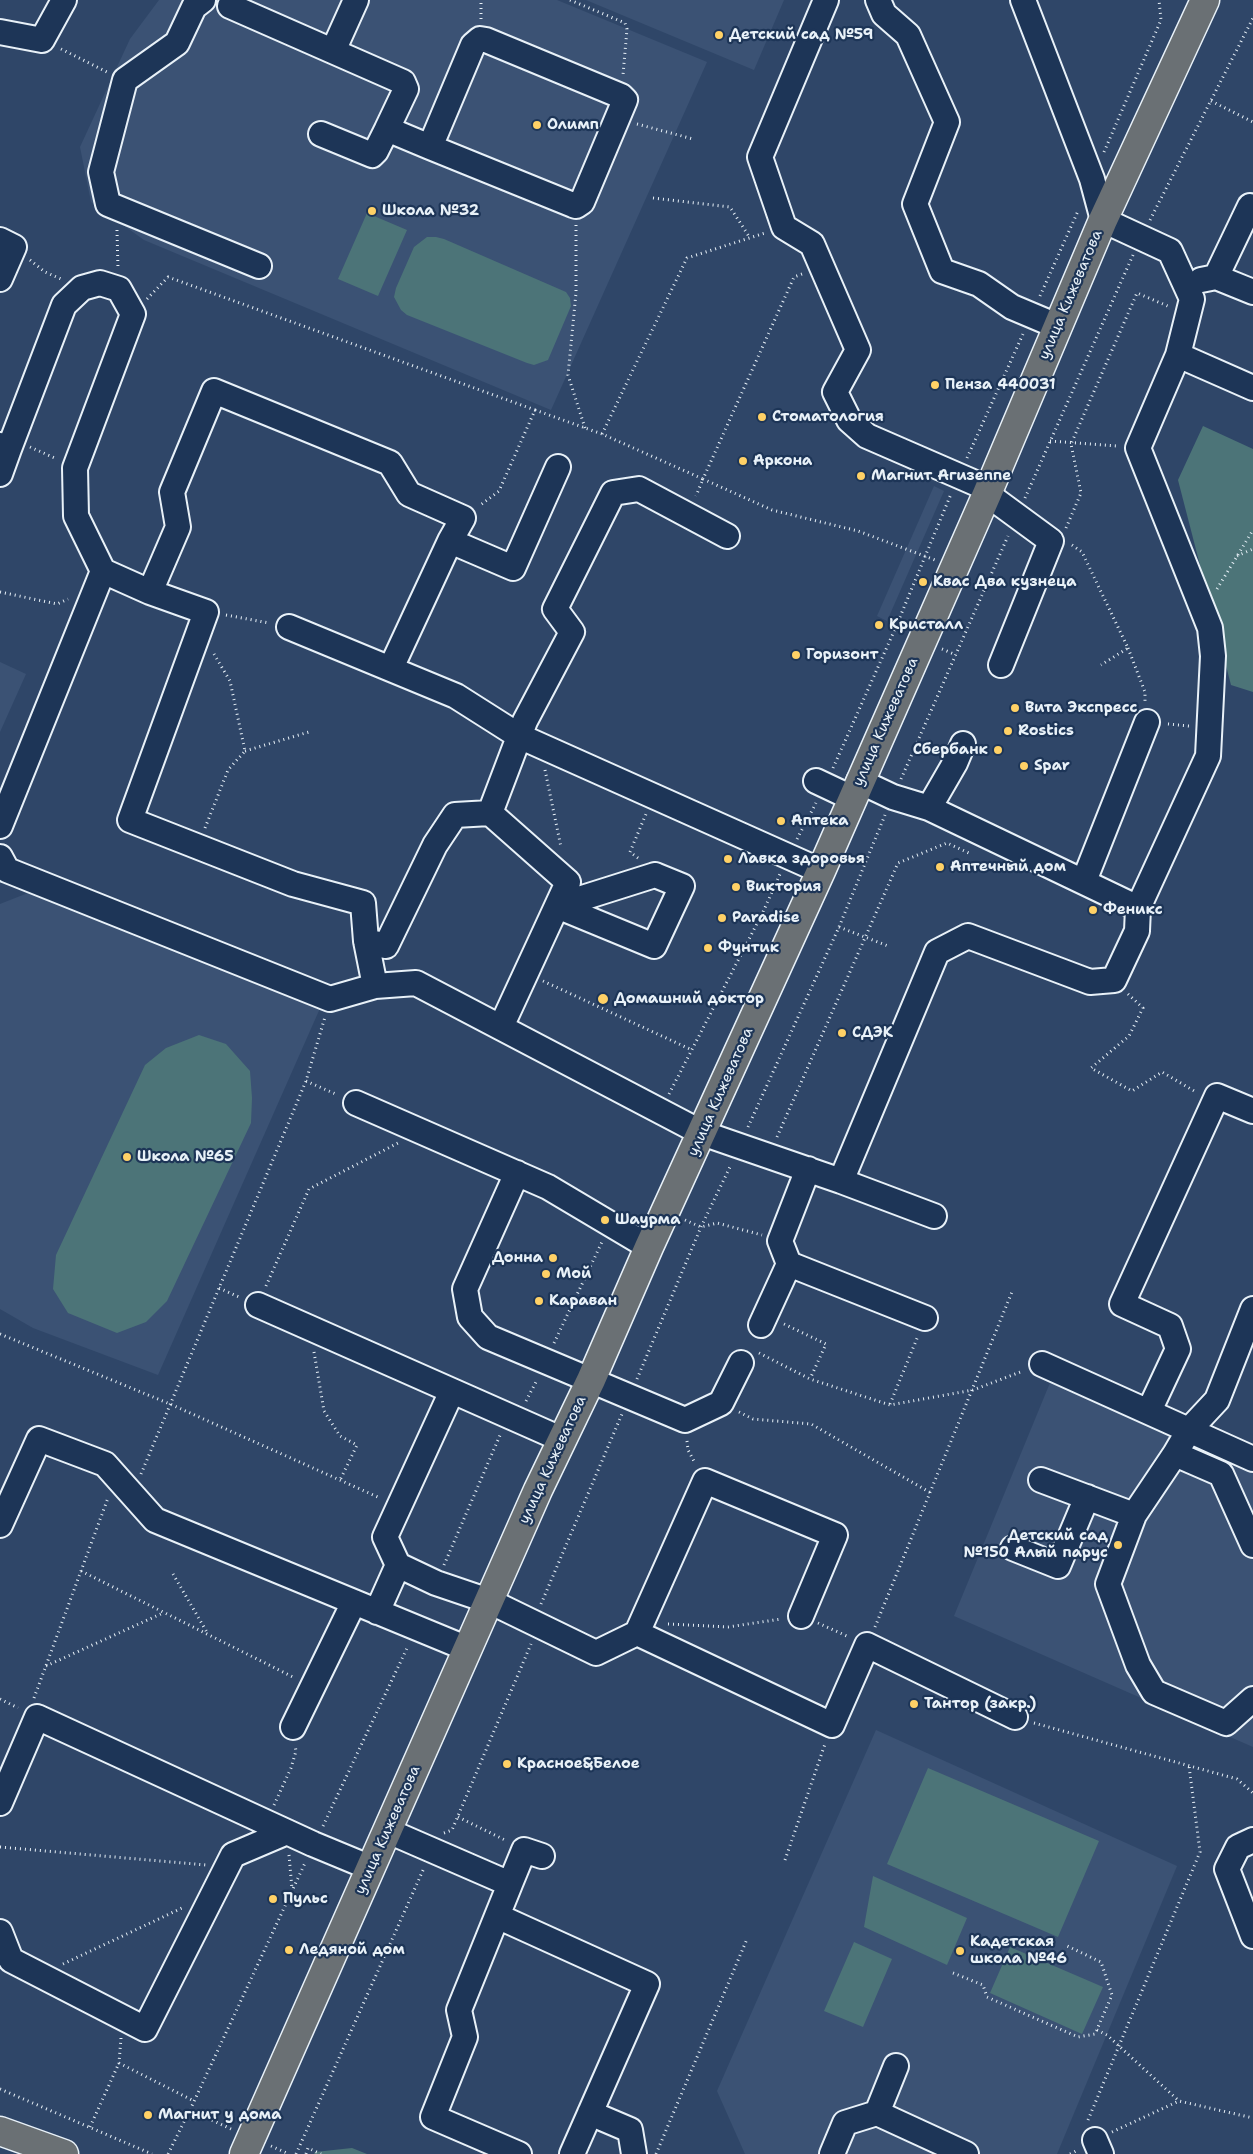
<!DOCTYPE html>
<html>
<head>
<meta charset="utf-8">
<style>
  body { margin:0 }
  canvas { display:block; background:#2f4668 }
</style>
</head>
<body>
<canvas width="1253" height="2154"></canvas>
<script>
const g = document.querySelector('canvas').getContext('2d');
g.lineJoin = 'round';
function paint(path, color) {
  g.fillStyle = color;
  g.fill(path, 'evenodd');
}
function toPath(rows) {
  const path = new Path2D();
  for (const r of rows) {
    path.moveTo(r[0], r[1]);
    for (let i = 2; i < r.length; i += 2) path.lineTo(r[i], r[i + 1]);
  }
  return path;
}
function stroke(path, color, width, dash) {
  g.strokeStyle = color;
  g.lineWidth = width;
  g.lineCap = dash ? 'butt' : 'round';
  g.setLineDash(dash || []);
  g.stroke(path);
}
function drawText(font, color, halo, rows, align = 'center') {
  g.font = font + ' "Shantell Sans",sans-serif';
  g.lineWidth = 4.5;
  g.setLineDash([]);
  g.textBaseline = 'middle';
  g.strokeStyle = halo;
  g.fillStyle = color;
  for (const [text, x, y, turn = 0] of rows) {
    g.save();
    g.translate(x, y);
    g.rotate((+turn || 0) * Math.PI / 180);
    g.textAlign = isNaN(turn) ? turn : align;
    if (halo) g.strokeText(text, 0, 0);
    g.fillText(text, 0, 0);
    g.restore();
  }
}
paint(toPath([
  [159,0,557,0,707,62,551,410,144,240,91,202,80,147,130,39],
  [586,0,784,0,754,70],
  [934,486,944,491,887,621,877,616],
  [0,662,26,674,0,732],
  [33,891,321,1006,158,1375,33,1328,0,1309,0,904],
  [1052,1378,1253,1473,1253,1747,954,1616],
  [876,1730,1177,1866,1057,2154,745,2154,717,2091]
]), '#3b5274');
paint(toPath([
  [367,213,407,230,378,296,338,279],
  [427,237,436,237,444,239,566,292,570,298,571,306,548,360,534,365,527,363,407,315,401,310,394,297,396,288,414,247],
  [1203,426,1253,449,1253,692,1231,685,1178,480],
  [199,1035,226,1044,250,1071,252,1098,251,1123,167,1301,146,1322,117,1333,68,1313,53,1289,56,1255,145,1065,166,1048],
  [928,1768,1099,1841,1058,1937,887,1864],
  [873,1876,967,1918,947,1965,864,1927],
  [854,1942,892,1959,863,2027,824,2011],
  [1010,1947,1103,1987,1082,2034,990,1993],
  [352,2148,367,2154,314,2154,315,2152]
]), '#4c7478');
const minor = toPath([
  [203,0,194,7,177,43,125,80,101,172,108,204,259,266],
  [233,0,230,6,403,82,406,89,387,129,430,147,573,205,576,206,582,202,625,100,621,96,486,40,480,39,473,45,430,147],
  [826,0,760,157,784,227,812,244,858,350,835,392,849,420,867,436,989,489],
  [878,0,884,14,908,35,947,122,915,204,942,271,979,284,1012,307,1057,326],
  [1023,0,1092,179,1103,220,1170,251,1192,299,1178,355,1138,448,1210,628,1213,656,1208,756,1138,908],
  [0,32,42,40,64,0],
  [333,51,356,0],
  [321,134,372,155,376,151,387,129],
  [0,240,14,247,0,279],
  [1216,277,1250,206,1253,207],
  [1201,280,1216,277,1253,292],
  [1178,355,1253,388],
  [0,445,9,449,64,305,82,288,100,283,119,289,133,314,75,468,76,516,103,571,0,826],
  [0,474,9,449],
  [987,494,1051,541,1001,665],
  [450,541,513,568,558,467],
  [103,571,150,592,178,527,172,492,214,391,390,463,409,494,463,518,450,541,391,668],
  [150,592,206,612,130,820,293,884,363,903,366,941,375,986],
  [289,627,456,696,519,736,821,871],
  [816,781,852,798],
  [859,781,893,797,929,808,955,763,963,744],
  [0,857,7,870,330,999,375,986,416,983,702,1133,841,1181,934,1216],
  [655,875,682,886,654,946,557,906,655,875],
  [1084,881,1147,722],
  [366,941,386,946,435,845,455,815,490,813],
  [501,1027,568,882,490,813,525,721,572,632,555,609,613,493,639,489,727,536],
  [356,1103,548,1187,649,1247],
  [517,1173,465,1289,470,1317,488,1337,685,1420,721,1403,741,1363],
  [841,1181,937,952,968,936,1090,982,1114,980,1137,931,1138,908,929,808],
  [789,1264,925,1318],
  [258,1305,561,1439],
  [1253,1309,1217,1400,1189,1430,1175,1454,1134,1515,1108,1584,1138,1665,1154,1692,1226,1723,1253,1699],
  [761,1325,789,1264,780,1241,808,1169],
  [1042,1364,1253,1459],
  [452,1391,385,1537,398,1565,436,1583,489,1601,596,1653,637,1633,705,1481,835,1535,801,1616],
  [1149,1411,1178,1349,1170,1326,1122,1304,1217,1096,1253,1111],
  [1175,1454,1221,1474,1253,1545],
  [1041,1480,1134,1515],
  [0,1525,39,1439,105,1464,155,1520,468,1649],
  [1013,1548,1058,1566,1087,1497],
  [377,1612,398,1565],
  [637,1633,832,1725,867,1645,1015,1717],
  [293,1727,354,1602],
  [0,1803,37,1717,313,1844,371,1868],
  [388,1831,510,1884,459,2010,465,2037,433,2117,519,2154],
  [1253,1840,1238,1847,1227,1869,1253,1936],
  [510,1884,524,1850,542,1856],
  [497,1916,647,1984,572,2154],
  [0,1932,11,1960,145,2029,233,1855,287,1832],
  [590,2113,630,2130,634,2154],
  [877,2113,896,2066],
  [1095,2140,1101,2154],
  [832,2154,845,2123,877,2113,966,2154]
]);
const major = toPath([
  [0,2131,64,2154],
  [244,2154,538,1490,591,1380,649,1247,821,871,987,494,1103,220,1205,0]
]);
stroke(minor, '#e8f1f8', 28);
stroke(major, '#e8f1f8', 31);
stroke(toPath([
  [570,0,625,23,627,29,623,75],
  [481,19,481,0],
  [61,49,107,72],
  [1211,101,1253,122],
  [637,124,693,139],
  [1104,152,1161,20,1159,0],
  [653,198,730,207,750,238],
  [1150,220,1253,18],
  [576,225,576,293,568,375,585,428],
  [117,230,118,269],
  [30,260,45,272,61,279],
  [802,274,794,277,703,479,772,510,858,531,935,560],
  [1040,296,1078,211],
  [147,299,168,277,535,410,499,491,479,506],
  [535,410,602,434,703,479,696,496],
  [602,434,687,258,765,233],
  [1050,441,1117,446],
  [30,447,57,459],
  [967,458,1023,334],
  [1025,498,1133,255],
  [1066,528,1081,493,1071,444,1137,293,1170,307],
  [1072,545,1082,552,1128,648,1101,665],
  [1237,556,1253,549],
  [1217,589,1253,530],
  [0,592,57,604,68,599],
  [226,615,269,623],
  [1128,648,1145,692,1145,702],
  [942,649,956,655],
  [1168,724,1189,726],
  [245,751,309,732],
  [833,768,895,629,951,494],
  [545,770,561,847],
  [901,779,1008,536],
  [205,828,228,770,245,751,230,681,214,654],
  [797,839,816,803],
  [638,858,630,852,646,814],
  [839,927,888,946],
  [543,981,692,1050],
  [1128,994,1143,1008,1129,1036,1091,1068,1132,1091,1162,1072,1196,1092],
  [306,1081,338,1095],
  [669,1094,763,912,780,874],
  [748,1127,839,927,885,815],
  [777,1137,898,863,947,843,971,854],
  [685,1220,701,1227,717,1223,762,1235],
  [266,1286,309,1189,398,1143],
  [219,1288,239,1297],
  [784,1324,826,1344,810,1379],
  [0,1334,170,1404,380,1498],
  [554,1343,602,1242],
  [314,1352,324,1411,340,1436,357,1445,340,1480],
  [759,1353,810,1379,890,1405,973,1390,1023,1371],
  [637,1379,701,1227,731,1165],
  [526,1401,537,1380],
  [890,1404,918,1336],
  [739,1412,753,1419,811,1424,931,1493],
  [687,1441,688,1450,695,1463],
  [141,1474,306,1081,325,1017],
  [444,1565,501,1433],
  [81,1571,295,1678],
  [173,1574,208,1634],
  [541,1604,622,1414],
  [818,1623,849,1637],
  [668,1624,728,1627,781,1619],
  [875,1627,1012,1292],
  [46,1666,163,1613],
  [34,1698,108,1498],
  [0,1699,18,1708],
  [1034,1723,1237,1779,1253,1793],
  [274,1805,291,1768,296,1751,295,1745],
  [458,1817,507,1841],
  [323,1826,408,1646],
  [444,1833,452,1830,531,1644],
  [0,1847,206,1865],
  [289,1855,292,1889],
  [785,1860,825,1744],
  [63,1964,182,1908],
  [953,1973,983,1985,987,1997,1078,2037,1095,2034,1112,1995,1101,1962,1065,1945],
  [1097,2030,1107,2035,1179,2101],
  [121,2038,119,2063,194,2101],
  [0,2089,152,2154],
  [1088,2120,1200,1852,1189,1766],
  [90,2127,119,2063],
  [231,2129,190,2110,305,1863],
  [1112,2132,1179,2101,1253,2118],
  [271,2146,289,2154],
  [168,2154,190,2110],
  [296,2154,424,1868],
  [306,2154,308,2148,321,2154],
  [656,2154,747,1939],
  [1070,2154,1078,2150]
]), '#e8f1f8', 3, [1, 4]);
stroke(minor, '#1d3557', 24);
stroke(major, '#6a7074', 28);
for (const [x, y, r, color] of [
  [719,35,5,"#ffd166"],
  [537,125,5,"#ffd166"],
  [372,211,5,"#ffd166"],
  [935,385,5,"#ffd166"],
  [762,417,5,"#ffd166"],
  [743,461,5,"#ffd166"],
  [861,476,5,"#ffd166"],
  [923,582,5,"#ffd166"],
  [879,625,5,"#ffd166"],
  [796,655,5,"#ffd166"],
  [1015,708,5,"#ffd166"],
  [1008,731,5,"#ffd166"],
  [998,750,5,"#ffd166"],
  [1024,766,5,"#ffd166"],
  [781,821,5,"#ffd166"],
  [728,859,5,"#ffd166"],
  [940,867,5,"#ffd166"],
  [736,887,5,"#ffd166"],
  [1093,910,5,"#ffd166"],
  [722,918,5,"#ffd166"],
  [708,948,5,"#ffd166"],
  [603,999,6,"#ffd166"],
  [842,1033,5,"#ffd166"],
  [127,1157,5,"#ffd166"],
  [605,1220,5,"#ffd166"],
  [553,1258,5,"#ffd166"],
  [546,1274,5,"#ffd166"],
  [539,1301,5,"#ffd166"],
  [1118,1545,5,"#ffd166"],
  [914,1704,5,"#ffd166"],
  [507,1764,5,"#ffd166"],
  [273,1899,5,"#ffd166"],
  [289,1950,5,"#ffd166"],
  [960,1951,5,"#ffd166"],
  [148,2115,5,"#ffd166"]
]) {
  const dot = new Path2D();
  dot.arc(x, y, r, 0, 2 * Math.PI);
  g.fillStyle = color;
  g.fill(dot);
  stroke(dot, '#1d3557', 2);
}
drawText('bold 15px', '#e8f1f8', '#1d3557', [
  ["Детский сад №59",729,35],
  ["Олимп",547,125],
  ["Школа №32",382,211],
  ["Пенза 440031",945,385],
  ["Стоматология",772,417],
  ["Аркона",753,461],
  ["Магнит Агизеппе",871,476],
  ["Квас Два кузнеца",933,582],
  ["Кристалл",889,625],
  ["Горизонт",806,655],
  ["Вита Экспресс",1025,708],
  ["Rostics",1018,731],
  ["Сбербанк",988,750,"right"],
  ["Spar",1034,766],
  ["Аптека",791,821],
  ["Лавка здоровья",738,859],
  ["Аптечный дом",950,867],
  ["Виктория",746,887],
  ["Феникс",1103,910],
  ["Paradise",732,918],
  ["Фунтик",718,948],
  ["Домашний доктор",614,999],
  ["СДЭК",852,1033],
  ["Школа №65",137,1157],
  ["Шаурма",615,1220],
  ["Донна",543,1258,"right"],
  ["Мой",556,1274],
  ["Караван",549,1301],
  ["Детский сад",1108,1536,"right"],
  ["№150 Алый парус",1108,1553,"right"],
  ["Тантор (закр.)",924,1704],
  ["Красное&Белое",517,1764],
  ["Пульс",283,1899],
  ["Кадетская",970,1942],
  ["школа №46",970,1959],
  ["Ледяной дом",299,1950],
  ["Магнит у дома",158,2115]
], 'left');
drawText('15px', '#e8f1f8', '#1d3557', [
  ["улица Кижеватова",1071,295,-67],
  ["улица Кижеватова",886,722,-66],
  ["улица Кижеватова",721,1092,-66],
  ["улица Кижеватова",553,1460,-65],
  ["улица Кижеватова",388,1830,-66]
]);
</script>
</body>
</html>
